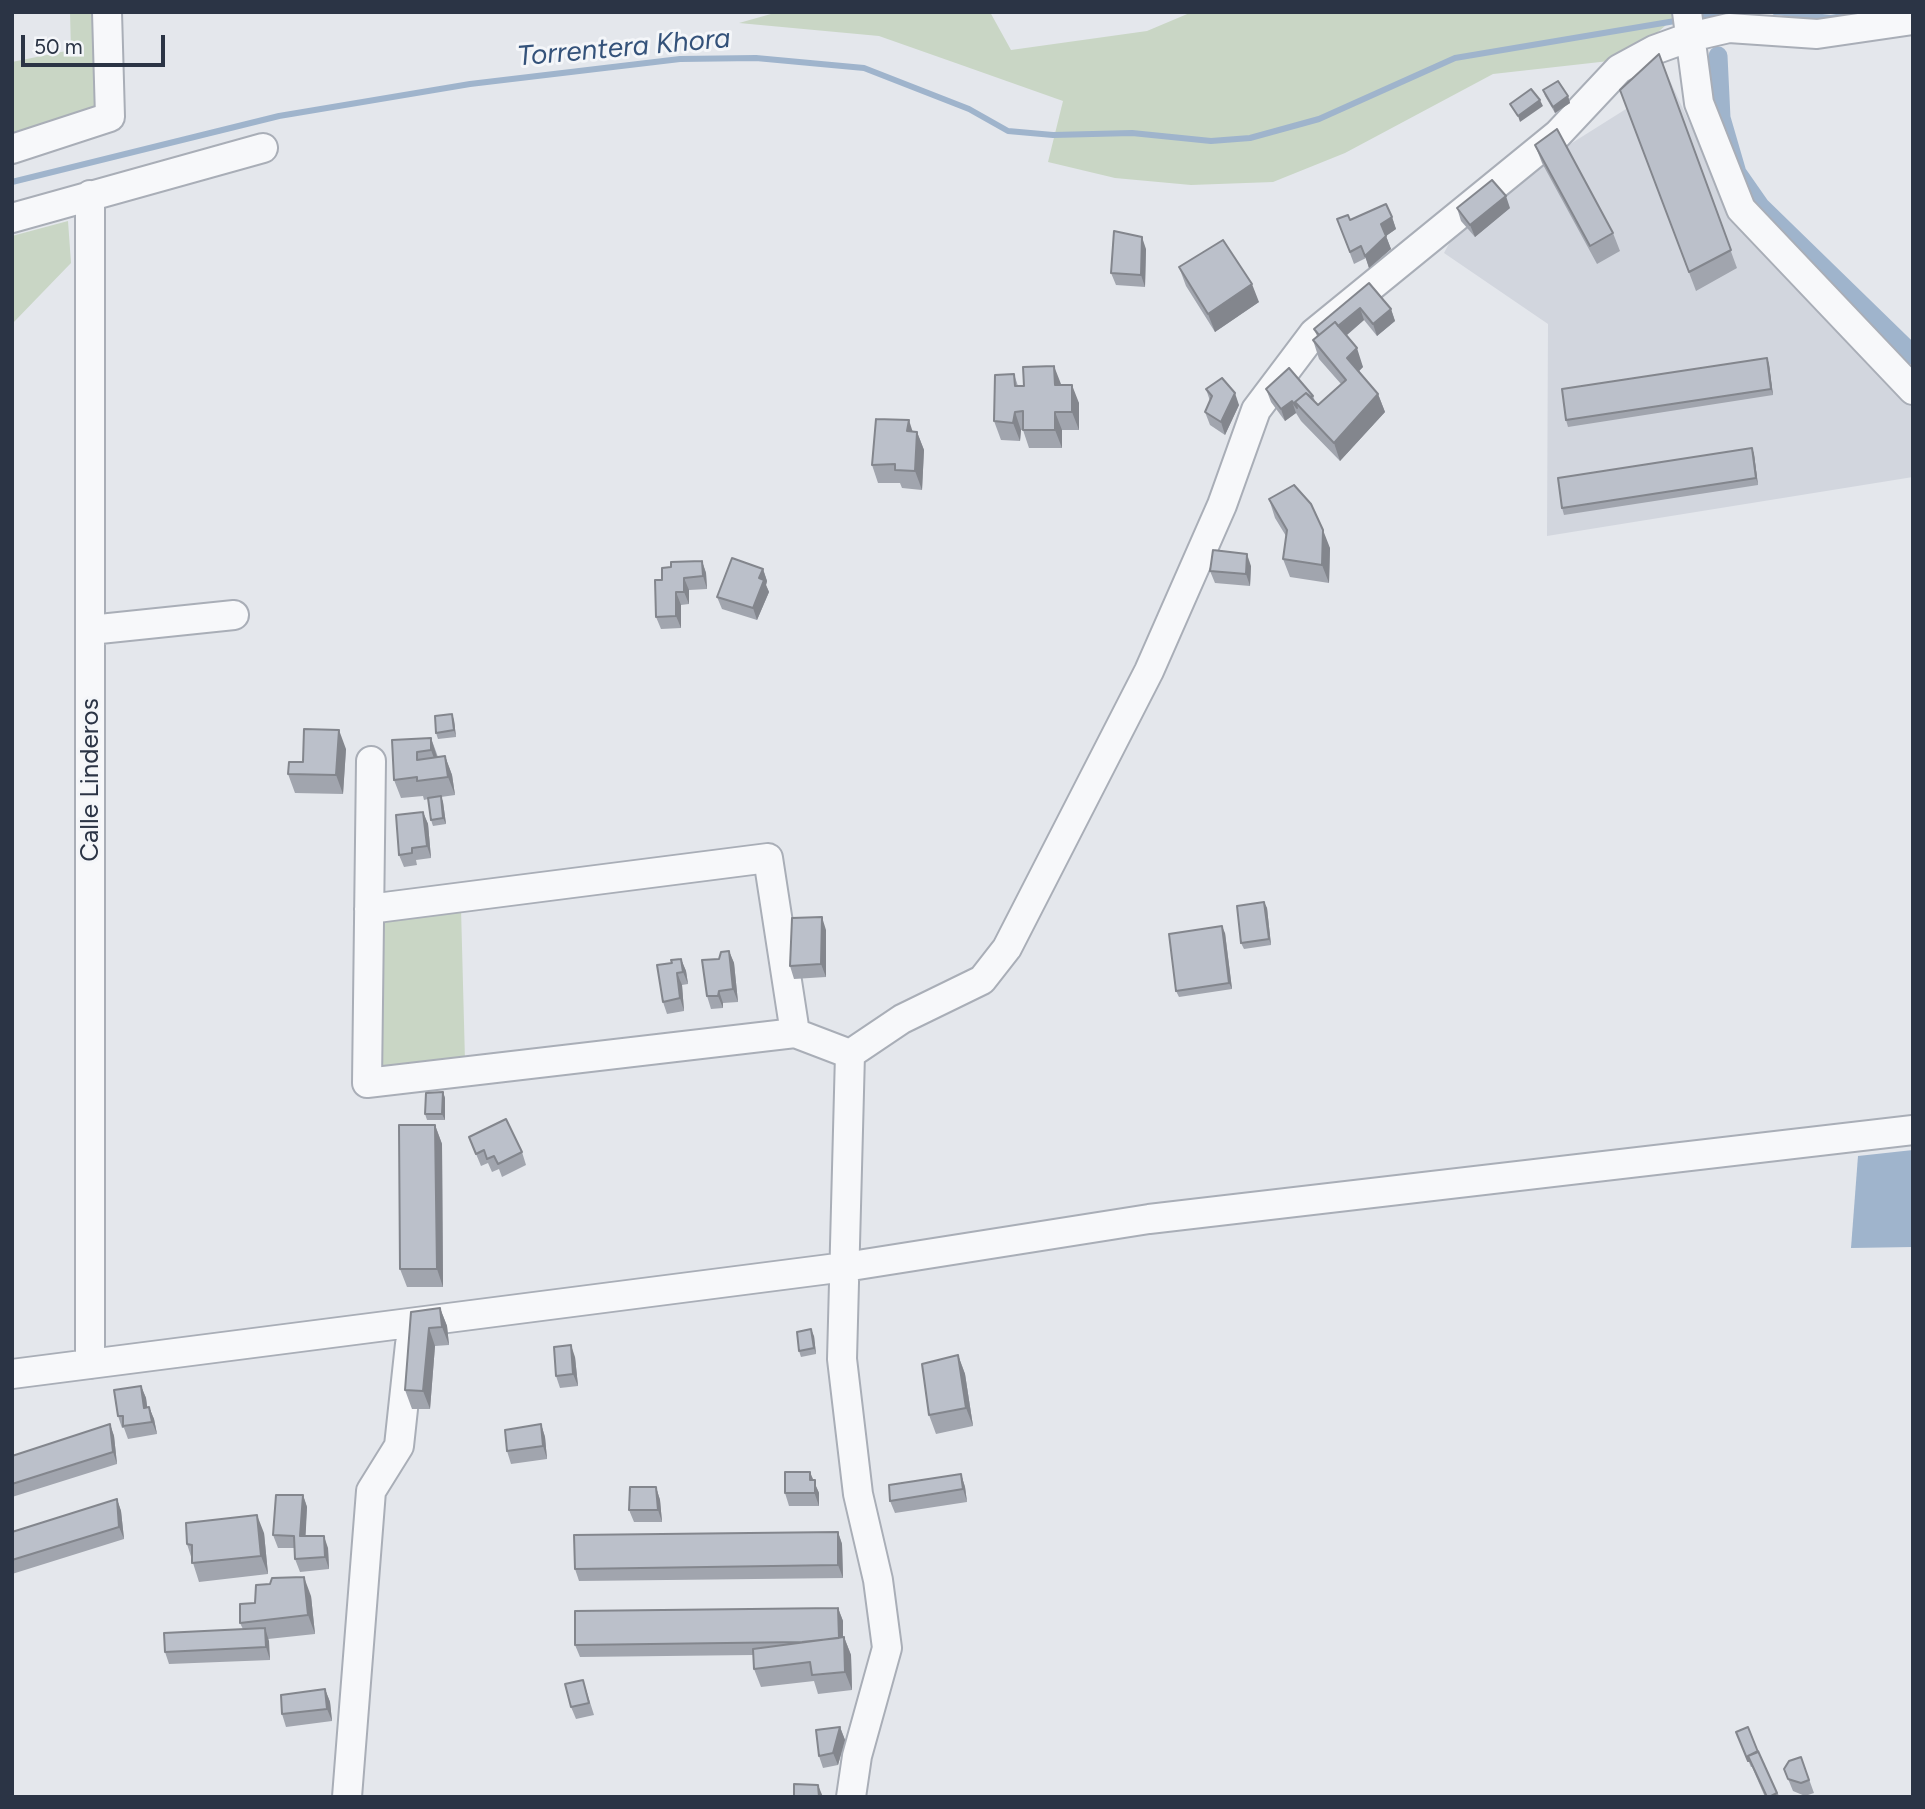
<!DOCTYPE html>
<html>
<head>
<meta charset="utf-8">
<style>
  body { margin:0 }
  #map { position:relative; width:1925px; height:1809px; overflow:hidden; background:#e4e7ec; font-family:Figtree,sans-serif }
  canvas { display:block }
  .frame { position:absolute; inset:0; border:14px solid #2b3445; pointer-events:none }
  .scale { position:absolute; left:21px; top:35px; width:144px; height:32px; box-sizing:border-box; border:4px solid #2b3445; border-top:0; padding-left:9px; font-size:21px; line-height:24px; white-space:nowrap; color:#2b3445; -webkit-text-stroke:5px #f4f6f9; paint-order:stroke }
</style>
</head>
<body>
<div id="map">
<canvas width="1925" height="1809"></canvas>
<div class="frame"></div>
<div class="scale">50 m</div>
</div>
<script>
const g = document.querySelector('canvas').getContext('2d');
g.lineJoin = 'round';
function paint(path, color) {
  g.fillStyle = color;
  g.fill(path, 'evenodd');
}
function toPath(rows) {
  const path = new Path2D();
  for (const r of rows) {
    path.moveTo(r[0], r[1]);
    for (let i = 2; i < r.length; i += 2) path.lineTo(r[i], r[i + 1]);
  }
  return path;
}
function stroke(path, color, width, dash) {
  g.strokeStyle = color;
  g.lineWidth = width;
  g.lineCap = dash ? 'butt' : 'round';
  g.setLineDash(dash || []);
  g.stroke(path);
}
function drawText(font, color, halo, rows, align = 'center') {
  g.font = font + ' Figtree,sans-serif';
  g.lineWidth = 6;
  g.setLineDash([]);
  g.textBaseline = 'middle';
  g.strokeStyle = halo;
  g.fillStyle = color;
  for (const [text, x, y, turn = 0] of rows) {
    g.save();
    g.translate(x, y);
    g.rotate((+turn || 0) * Math.PI / 180);
    g.textAlign = isNaN(turn) ? turn : align;
    if (halo) g.strokeText(text, 0, 0);
    g.fillText(text, 0, 0);
    g.restore();
  }
}
paint(toPath([
  [1666,72,1727,204,1913,404,1913,477,1547,536,1548,324,1444,253,1461,221,1564,148,1626,109]
]), '#d2d6de');
paint(toPath([
  [70,12,101,12,104,106,12,136,12,62,71,50],
  [778,12,990,12,1011,50,1147,31,1192,12,1673,12,1673,19,1627,59,1493,74,1345,153,1273,182,1191,185,1115,178,1048,162,1063,101,967,67,879,36,739,23],
  [68,221,71,263,12,324,12,236],
  [461,908,465,1061,385,1070,377,1064,381,923,392,917]
]), '#c9d6c5');
paint(toPath([
  [1913,1150,1913,1247,1851,1248,1858,1156]
]), '#9fb4cc');
stroke(toPath([
  [1775,12,1831,18,1865,12],
  [1695,17,1721,12],
  [12,182,279,116,470,84,680,59,756,58,864,68,969,109,1008,131,1053,135,1132,133,1211,141,1250,138,1319,119,1455,58,1681,20]
]), '#9fb4cc', 6);
stroke(toPath([
  [1718,56,1721,118,1737,173,1760,206,1913,355]
]), '#9fb4cc', 19);
const minor = toPath([
  [1687,12,1699,103,1741,209,1913,390],
  [12,149,110,117,107,12],
  [90,195,90,1364],
  [12,218,263,148],
  [90,630,234,615],
  [371,761,367,1083,795,1033,850,1054],
  [369,909,768,858,795,1033],
  [12,1374,845,1267,1149,1219,1913,1130],
  [347,1797,371,1491,399,1446,410,1344],
  [851,1797,857,1756,887,1648,878,1580,858,1494,842,1359,850,1054,902,1019,982,980,1007,948,1149,671,1222,505,1256,410,1314,333,1558,134,1619,69,1654,50,1690,37,1729,28,1817,34,1913,20]
]);
stroke(minor, '#a9aeb7', 32);
stroke(minor, '#f7f8fa', 28);
paint(toPath([
  [1659,54,1737,268,1696,291,1620,90],
  [1543,90,1568,96,1570,103,1555,113,1545,96],
  [1535,145,1613,233,1620,251,1597,264,1542,163],
  [1457,208,1510,208,1475,237,1461,221],
  [1392,217,1396,229,1386,236,1391,249,1369,268,1366,258,1354,264,1337,219,1350,220],
  [1146,249,1145,287,1116,285,1111,273],
  [1179,267,1259,302,1215,332,1186,286],
  [1369,283,1391,309,1395,321,1377,336,1364,320,1346,336,1363,367,1359,371,1378,394,1385,412,1340,461,1301,421,1296,413,1285,421,1271,402,1266,389,1313,396,1315,401,1318,405,1341,384,1319,359,1313,340,1317,336,1314,329],
  [1767,358,1769,364,1773,395,1568,427,1566,420],
  [1014,374,1018,386,1061,385,1079,403,1079,430,1062,430,1062,448,1029,448,1023,430,1021,430,1020,441,1001,440,994,421],
  [1206,389,1239,405,1225,435,1210,425,1205,412,1210,401],
  [913,432,917,432,924,450,922,490,902,488,900,483,878,483,872,465],
  [1752,448,1754,454,1758,485,1564,515,1562,508],
  [1269,499,1330,548,1329,583,1290,577,1283,559,1286,536,1275,518],
  [702,561,706,573,707,589,689,590,689,604,681,605,681,628,661,629,656,617,662,580,671,567],
  [1251,566,1250,586,1215,583,1210,571],
  [763,569,767,581,766,585,769,592,757,620,722,609,717,597],
  [454,720,456,737,438,739,436,733],
  [431,738,438,757,445,756,452,775,455,795,441,797,443,802,446,824,433,826,431,820,428,799,424,800,423,796,401,798,394,780,392,740],
  [346,749,343,794,295,793,288,774,303,762],
  [423,812,428,824,431,858,416,860,417,865,404,867,399,855],
  [1264,902,1267,908,1271,945,1244,949,1241,943],
  [826,930,826,977,794,979,790,966],
  [1225,933,1232,989,1179,997,1176,991],
  [729,951,734,963,738,1002,723,1003,723,1008,711,1009,707,996,719,959],
  [681,959,686,971,688,984,682,985,684,1011,667,1014,663,1002],
  [443,1092,445,1098,445,1120,427,1120,425,1114],
  [435,1125,442,1144,443,1287,407,1287,400,1269],
  [469,1137,522,1152,526,1165,502,1177,499,1169,492,1172,488,1163,481,1166],
  [440,1308,447,1326,449,1345,435,1346,430,1409,412,1409,405,1390,411,1312],
  [814,1336,816,1354,801,1357,799,1351],
  [958,1355,965,1374,973,1426,936,1434,929,1415],
  [575,1357,578,1386,560,1388,556,1376],
  [141,1386,146,1398,147,1408,149,1407,154,1419,157,1434,128,1439,124,1428,122,1428,118,1416],
  [110,1424,114,1436,117,1464,12,1497,12,1456],
  [541,1424,545,1437,547,1459,511,1464,507,1451],
  [961,1474,965,1487,967,1502,895,1513,890,1501],
  [813,1480,819,1493,819,1506,789,1506,785,1493],
  [656,1487,660,1500,662,1522,634,1522,629,1510],
  [303,1495,307,1507,305,1536,328,1548,329,1569,300,1572,295,1559,295,1548,278,1548,273,1535],
  [117,1499,121,1511,124,1539,12,1574,12,1532],
  [838,1532,842,1544,843,1578,579,1581,575,1569],
  [264,1533,268,1574,199,1582,187,1544],
  [311,1596,315,1634,268,1639,270,1660,169,1664,165,1652,243,1629,240,1623,255,1603],
  [838,1608,843,1621,843,1637,844,1637,851,1655,852,1690,818,1694,814,1681,761,1687,754,1669,753,1655,580,1657,575,1645],
  [583,1680,594,1715,576,1719,571,1707],
  [325,1689,330,1702,332,1721,286,1727,282,1714],
  [840,1727,845,1740,838,1765,823,1768,819,1756],
  [1736,1732,1758,1751,1778,1794,1780,1797,1765,1797,1752,1767,1751,1767],
  [1801,1757,1814,1793,1805,1796,1793,1791,1784,1769]
]), '#a1a5ae');
paint(toPath([
  [1568,96,1570,103,1555,113,1553,107],
  [1540,100,1543,106,1520,122,1518,116],
  [1506,196,1510,208,1475,237,1470,225],
  [1392,217,1396,229,1386,236,1381,224],
  [1386,236,1391,249,1369,268,1365,256],
  [1142,237,1146,249,1145,287,1141,275],
  [1252,284,1259,302,1215,332,1208,314],
  [1360,308,1364,320,1327,352,1323,340],
  [1391,309,1395,321,1377,336,1373,324],
  [1357,348,1363,367,1354,376,1347,358],
  [1767,358,1769,364,1773,395,1771,389],
  [1054,366,1061,384,1061,404,1055,385],
  [1072,385,1079,403,1079,430,1072,412],
  [1235,393,1239,405,1225,435,1221,422],
  [1378,394,1385,412,1340,461,1334,443],
  [1292,401,1296,413,1285,421,1281,409],
  [1015,412,1021,430,1020,441,1013,423],
  [1055,412,1062,430,1062,448,1055,430],
  [909,420,915,439,907,431],
  [917,432,924,450,922,490,915,471],
  [1752,448,1754,454,1758,485,1756,478],
  [1323,530,1330,548,1329,583,1322,565],
  [1247,554,1251,566,1250,586,1246,574],
  [702,561,706,573,707,589,703,576],
  [763,569,767,581,766,585,769,592,757,620,753,608,759,578],
  [684,578,689,590,689,604,684,592],
  [676,592,681,605,681,628,676,616],
  [452,714,454,720,456,737,454,730],
  [339,730,346,749,343,794,336,775],
  [431,738,437,757,438,769,431,750],
  [445,756,452,775,455,795,448,777],
  [441,796,443,802,446,824,443,818],
  [423,812,428,824,431,858,427,846],
  [1264,902,1267,908,1271,945,1269,939],
  [822,917,826,930,826,977,821,964],
  [1222,926,1225,933,1232,989,1229,983],
  [729,951,734,963,738,1002,733,989],
  [681,959,686,971,688,984,683,972],
  [677,973,682,985,684,1011,680,998],
  [719,991,723,1003,723,1008,718,996],
  [443,1092,445,1098,445,1120,442,1114],
  [435,1125,442,1144,443,1287,437,1269],
  [440,1308,447,1326,449,1345,442,1327],
  [429,1328,435,1346,430,1409,423,1391],
  [811,1329,814,1336,816,1354,814,1348],
  [571,1345,575,1357,578,1386,573,1374],
  [958,1355,965,1374,973,1426,966,1408],
  [141,1386,146,1398,149,1420,144,1408],
  [149,1407,154,1419,157,1434,152,1422],
  [110,1424,114,1436,117,1464,113,1452],
  [541,1424,545,1437,547,1459,543,1446],
  [810,1472,819,1493,819,1506,810,1480],
  [961,1474,965,1487,967,1502,963,1489],
  [656,1487,660,1500,662,1522,658,1510],
  [303,1495,307,1507,305,1548,300,1536],
  [117,1499,121,1511,124,1539,119,1527],
  [257,1515,264,1533,268,1574,261,1556],
  [838,1532,842,1544,843,1578,838,1565],
  [324,1536,328,1548,329,1569,325,1557],
  [304,1577,311,1596,315,1634,308,1615],
  [838,1608,843,1621,843,1654,839,1642],
  [265,1628,269,1641,270,1660,266,1647],
  [844,1637,851,1655,852,1690,845,1672],
  [325,1689,330,1702,332,1721,327,1709],
  [840,1727,845,1740,838,1765,833,1753],
  [818,1785,823,1797,819,1797]
]), '#83868d');
const building = toPath([
  [1659,54,1731,250,1689,272,1620,90,1659,54],
  [1558,81,1568,96,1553,107,1543,90,1558,81],
  [1531,89,1540,100,1518,116,1510,104,1531,89],
  [1557,129,1613,233,1590,246,1535,145,1557,129],
  [1492,180,1506,196,1470,225,1457,208,1492,180],
  [1386,204,1392,217,1381,224,1386,236,1365,256,1361,246,1350,252,1337,219,1348,215,1350,220,1386,204],
  [1114,231,1142,237,1141,275,1111,273,1114,231],
  [1223,240,1252,284,1208,314,1179,267,1223,240],
  [1369,283,1391,309,1373,324,1360,308,1338,326,1335,322,1319,335,1314,329,1369,283],
  [1335,322,1357,348,1347,358,1378,394,1334,443,1295,402,1306,393,1318,405,1346,380,1313,340,1335,322],
  [1767,358,1771,389,1566,420,1562,389,1767,358],
  [1054,366,1055,385,1072,385,1072,412,1055,412,1055,430,1023,430,1023,411,1015,412,1013,423,994,421,995,375,1014,374,1015,386,1024,386,1023,367,1054,366],
  [1289,368,1313,396,1311,397,1306,393,1295,402,1297,408,1292,401,1281,409,1266,389,1289,368],
  [1222,378,1235,393,1221,422,1205,412,1212,396,1206,389,1222,378],
  [876,419,909,420,907,431,917,432,915,471,895,470,895,464,872,465,876,419],
  [1752,448,1756,478,1562,508,1558,478,1752,448],
  [1294,485,1311,504,1323,530,1322,565,1283,559,1287,530,1269,499,1294,485],
  [1213,550,1247,554,1246,574,1210,571,1213,550],
  [732,558,763,569,759,578,764,580,753,608,717,597,732,558],
  [702,561,703,576,684,578,684,592,676,592,676,616,656,617,655,580,662,580,662,568,671,567,671,562,702,561],
  [452,714,454,730,436,733,435,716,452,714],
  [304,729,339,730,336,775,288,774,289,762,303,762,304,729],
  [431,738,431,750,417,752,417,760,445,756,448,777,417,781,417,777,394,780,392,740,431,738],
  [441,796,443,818,431,820,428,798,441,796],
  [423,812,427,846,412,848,412,853,399,855,396,815,423,812],
  [1264,902,1269,939,1241,943,1237,906,1264,902],
  [822,917,821,964,790,966,792,918,822,917],
  [1222,926,1229,983,1176,991,1169,934,1222,926],
  [729,951,733,989,719,991,718,996,707,996,702,960,719,959,721,952,729,951],
  [681,959,683,972,677,973,680,998,663,1002,657,965,672,963,671,960,681,959],
  [443,1092,442,1114,425,1114,426,1093,443,1092],
  [506,1119,522,1152,498,1164,494,1156,487,1159,484,1150,476,1154,469,1137,506,1119],
  [399,1125,435,1125,437,1269,400,1269,399,1125],
  [440,1308,442,1327,429,1328,423,1391,405,1390,411,1312,440,1308],
  [811,1329,814,1348,799,1351,797,1332,811,1329],
  [571,1345,573,1374,556,1376,554,1347,571,1345],
  [958,1355,966,1408,929,1415,922,1364,958,1355],
  [141,1386,144,1408,149,1407,152,1422,123,1426,123,1416,118,1416,114,1390,141,1386],
  [110,1424,113,1452,12,1484,12,1456,110,1424],
  [541,1424,543,1446,507,1451,505,1430,541,1424],
  [785,1472,810,1472,810,1480,815,1480,815,1493,785,1493,785,1472],
  [961,1474,963,1489,890,1501,889,1485,961,1474],
  [630,1487,656,1487,658,1510,629,1510,630,1487],
  [276,1495,303,1495,300,1536,324,1536,325,1557,295,1559,294,1536,273,1535,276,1495],
  [117,1499,119,1527,12,1560,12,1532,117,1499],
  [257,1515,261,1556,192,1563,192,1545,187,1544,186,1523,257,1515],
  [838,1532,838,1565,575,1569,574,1535,838,1532],
  [304,1577,308,1615,240,1623,240,1604,255,1603,256,1585,270,1584,272,1578,304,1577],
  [838,1608,839,1638,802,1642,575,1645,575,1611,838,1608],
  [265,1628,266,1647,165,1652,164,1633,265,1628],
  [844,1637,845,1672,812,1675,810,1662,754,1669,753,1649,844,1637],
  [583,1680,589,1703,571,1707,565,1684,583,1680],
  [325,1689,327,1709,282,1714,281,1695,325,1689],
  [840,1727,833,1753,819,1756,816,1730,840,1727],
  [1748,1727,1758,1752,1748,1756,1749,1761,1748,1761,1736,1732,1748,1727],
  [1758,1751,1777,1793,1769,1797,1767,1797,1748,1756,1758,1751],
  [1801,1757,1809,1780,1801,1783,1788,1779,1784,1769,1789,1761,1801,1757],
  [794,1784,818,1785,819,1797,794,1797,794,1784]
]);
paint(building, '#bbc0ca');
stroke(building, '#83868d', 2);
drawText('26px', '#2b3445', '#f4f6f9', [
  ["Calle Linderos",90,780,-90]
]);
drawText('italic 28px', '#34527a', '#f4f6f9', [
  ["Torrentera Khora",624,48,-5]
]);
</script>
</body>
</html>
